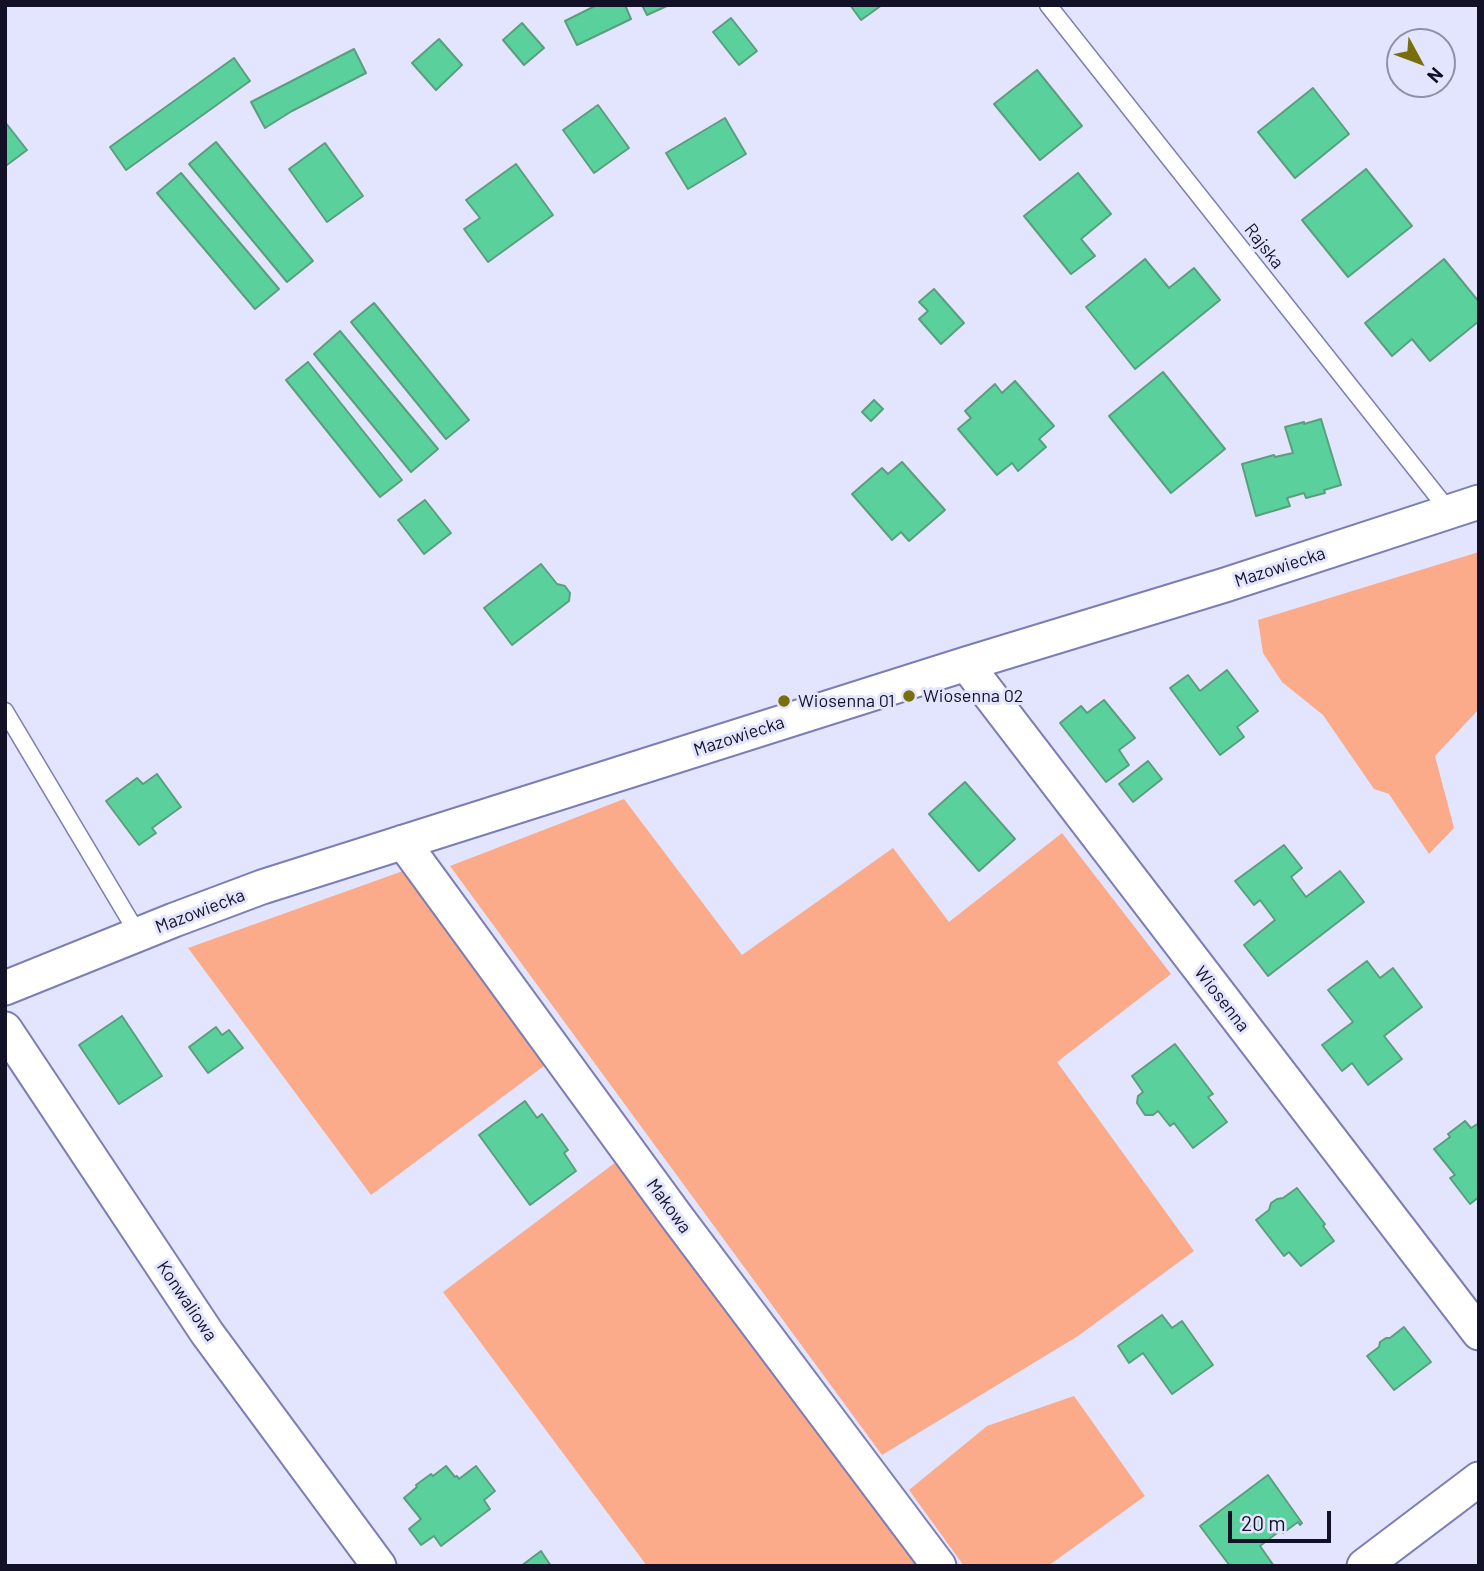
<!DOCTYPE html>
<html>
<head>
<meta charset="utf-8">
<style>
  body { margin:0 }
  #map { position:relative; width:1484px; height:1571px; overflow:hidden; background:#e3e5fe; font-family:Barlow,sans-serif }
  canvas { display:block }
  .frame { position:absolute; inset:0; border:7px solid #121127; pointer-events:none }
  .north { position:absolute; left:1386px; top:28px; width:70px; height:70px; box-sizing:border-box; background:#e3e5fe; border:2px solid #8f90a8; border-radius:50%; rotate:131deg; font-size:19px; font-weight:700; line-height:28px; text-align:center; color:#121127 }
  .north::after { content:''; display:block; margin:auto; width:24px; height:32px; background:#796e0c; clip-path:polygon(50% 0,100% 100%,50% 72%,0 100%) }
  .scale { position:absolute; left:1228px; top:1511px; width:103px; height:32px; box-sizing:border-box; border:4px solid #121127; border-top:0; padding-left:9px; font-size:21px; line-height:24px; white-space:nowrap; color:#121127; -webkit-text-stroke:5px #e3e5fe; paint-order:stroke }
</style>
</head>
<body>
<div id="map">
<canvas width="1484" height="1571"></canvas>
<div class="frame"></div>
<div class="north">N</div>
<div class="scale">20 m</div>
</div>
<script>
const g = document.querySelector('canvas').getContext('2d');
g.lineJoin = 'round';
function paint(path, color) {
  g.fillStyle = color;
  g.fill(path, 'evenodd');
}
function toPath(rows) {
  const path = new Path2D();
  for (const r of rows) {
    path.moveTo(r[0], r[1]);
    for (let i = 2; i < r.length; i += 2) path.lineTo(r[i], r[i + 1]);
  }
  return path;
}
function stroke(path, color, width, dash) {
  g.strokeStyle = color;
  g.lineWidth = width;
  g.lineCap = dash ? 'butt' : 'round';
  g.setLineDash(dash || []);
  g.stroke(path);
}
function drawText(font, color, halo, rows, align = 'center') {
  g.font = font + ' Barlow,sans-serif';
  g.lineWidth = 6;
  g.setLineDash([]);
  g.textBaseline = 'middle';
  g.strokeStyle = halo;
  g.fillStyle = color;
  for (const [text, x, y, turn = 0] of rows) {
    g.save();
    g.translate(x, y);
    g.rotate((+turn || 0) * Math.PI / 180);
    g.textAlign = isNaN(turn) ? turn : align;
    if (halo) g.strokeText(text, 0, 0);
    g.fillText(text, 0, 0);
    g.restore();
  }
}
paint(toPath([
  [1479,552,1479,709,1435,756,1454,828,1429,854,1389,794,1374,789,1323,715,1282,682,1263,653,1258,620],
  [624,799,742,955,893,848,949,922,1062,833,1171,974,1057,1062,1194,1251,1078,1336,882,1455,450,866],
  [403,871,544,1066,371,1195,188,948],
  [616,1162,917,1566,647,1566,443,1292],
  [1074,1396,1145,1496,1048,1566,964,1566,909,1490,987,1426]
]), '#fbaa8a');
const building = toPath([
  [597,5,625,5,631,19,577,45,565,21,597,5],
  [642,5,669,5,647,15,642,5],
  [850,5,882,5,861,20,850,5],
  [731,18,757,51,739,65,713,32,731,18],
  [522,23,544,48,524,65,503,40,522,23],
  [439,39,462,65,436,90,412,63,439,39],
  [354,49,366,73,292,111,265,128,251,102,354,49],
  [234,58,250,81,126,170,110,147,234,58],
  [1037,70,1082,126,1040,160,994,104,1037,70],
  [1313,88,1349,134,1295,178,1258,132,1313,88],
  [598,105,629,148,594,173,563,130,598,105],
  [725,118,746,154,688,189,666,153,725,118],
  [5,122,27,150,7,165,5,163,5,122],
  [216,142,313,261,287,282,189,164,216,142],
  [325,143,363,196,327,222,289,169,325,143],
  [516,164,553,215,488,262,464,229,480,218,466,200,516,164],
  [1366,169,1412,226,1348,277,1302,220,1366,169],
  [181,173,279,289,255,309,157,193,181,173],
  [1078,173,1111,214,1081,239,1095,256,1071,274,1024,216,1078,173],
  [1145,259,1169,288,1194,268,1220,300,1135,369,1086,307,1145,259],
  [1444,259,1479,302,1479,321,1430,361,1412,339,1392,356,1365,323,1444,259],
  [934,289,964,323,941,344,919,319,928,311,919,302,934,289],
  [374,303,469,420,446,439,351,322,374,303],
  [340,331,438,449,411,472,314,354,340,331],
  [308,362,402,480,380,497,286,380,308,362],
  [1163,372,1225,449,1171,493,1109,416,1163,372],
  [1015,381,1054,426,1039,439,1046,447,1018,471,1012,463,997,475,958,429,971,418,965,411,995,384,1002,393,1015,381],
  [874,400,883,409,871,421,862,412,874,400],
  [1321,419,1341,485,1324,490,1325,493,1306,498,1304,493,1287,498,1290,506,1256,516,1242,464,1274,455,1275,457,1293,453,1285,427,1304,422,1304,424,1321,419],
  [902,462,945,510,909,541,901,532,892,540,852,494,882,468,888,474,902,462],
  [425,500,451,533,424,554,398,520,425,500],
  [541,564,557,584,565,586,570,593,569,601,512,645,484,608,541,564],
  [1227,670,1258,711,1237,727,1244,737,1220,755,1170,688,1188,675,1200,691,1227,670],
  [1104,700,1135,738,1119,750,1129,765,1106,782,1060,723,1081,706,1087,713,1104,700],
  [1148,761,1162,779,1133,802,1119,784,1148,761],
  [157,774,181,807,152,828,156,833,139,845,106,801,137,778,143,784,157,774],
  [965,782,1015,839,979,871,929,814,965,782],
  [1284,845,1302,868,1291,877,1306,897,1340,871,1364,902,1268,976,1244,945,1275,920,1260,900,1254,905,1235,881,1284,845],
  [1367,961,1380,978,1393,968,1422,1007,1384,1036,1402,1059,1368,1085,1352,1063,1342,1071,1322,1045,1353,1022,1328,990,1367,961],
  [122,1016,162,1076,119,1104,79,1045,122,1016],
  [216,1027,222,1035,229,1030,243,1048,208,1073,189,1047,216,1027],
  [1175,1044,1213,1094,1208,1097,1227,1122,1193,1148,1174,1123,1170,1126,1158,1111,1153,1115,1145,1115,1137,1103,1138,1096,1143,1092,1132,1076,1175,1044],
  [525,1101,537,1118,542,1114,568,1150,564,1153,576,1171,530,1205,479,1135,525,1101],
  [1465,1121,1471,1128,1479,1123,1479,1197,1470,1204,1450,1178,1455,1175,1434,1149,1450,1137,1448,1134,1465,1121],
  [1297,1188,1325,1224,1323,1226,1334,1241,1301,1266,1289,1252,1284,1256,1256,1220,1269,1210,1271,1203,1277,1199,1283,1198,1297,1188],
  [1162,1315,1172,1328,1182,1321,1213,1365,1172,1394,1143,1353,1129,1363,1118,1346,1162,1315],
  [1404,1327,1431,1362,1394,1390,1367,1356,1379,1347,1380,1342,1386,1338,1390,1338,1404,1327],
  [446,1466,455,1477,457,1476,459,1479,476,1466,495,1491,484,1500,490,1509,441,1546,434,1536,421,1545,409,1529,421,1519,404,1498,417,1487,416,1485,431,1474,433,1476,446,1466],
  [1268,1475,1302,1523,1300,1525,1298,1522,1283,1533,1281,1530,1260,1546,1274,1566,1230,1566,1200,1526,1268,1475],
  [541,1551,551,1566,521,1566,541,1551]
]);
paint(building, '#5ad19d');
stroke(building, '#5b9e7e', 2);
const service = toPath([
  [1048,5,1449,511],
  [5,711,138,934]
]);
const minor = toPath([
  [966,664,1479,1333],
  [403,842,676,1216,939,1566],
  [5,988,174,920,262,887,966,664,1225,585,1479,502],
  [5,1029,207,1333,379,1566],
  [1364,1566,1479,1479]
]);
stroke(service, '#7c7db5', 19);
stroke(minor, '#7c7db5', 37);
stroke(service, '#fff', 16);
stroke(minor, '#fff', 33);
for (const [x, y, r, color] of [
  [909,696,7,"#796e0c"],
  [784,701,7,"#796e0c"]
]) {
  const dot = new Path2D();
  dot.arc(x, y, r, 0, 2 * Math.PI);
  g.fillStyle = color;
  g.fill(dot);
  stroke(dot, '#e3e5fe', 2.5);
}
drawText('18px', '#121127', '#e3e5fe', [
  ["Rajska",1264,246,52],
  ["Mazowiecka",1280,567,-18],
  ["Mazowiecka",739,736,-18],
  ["Mazowiecka",200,911,-21],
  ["Wiosenna",1222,999,52],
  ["Makowa",669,1206,54],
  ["Konwaliowa",187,1301,56]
]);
drawText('18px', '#121127', '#e3e5fe', [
  ["Wiosenna 02",923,696],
  ["Wiosenna 01",798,701]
], 'left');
</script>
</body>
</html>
